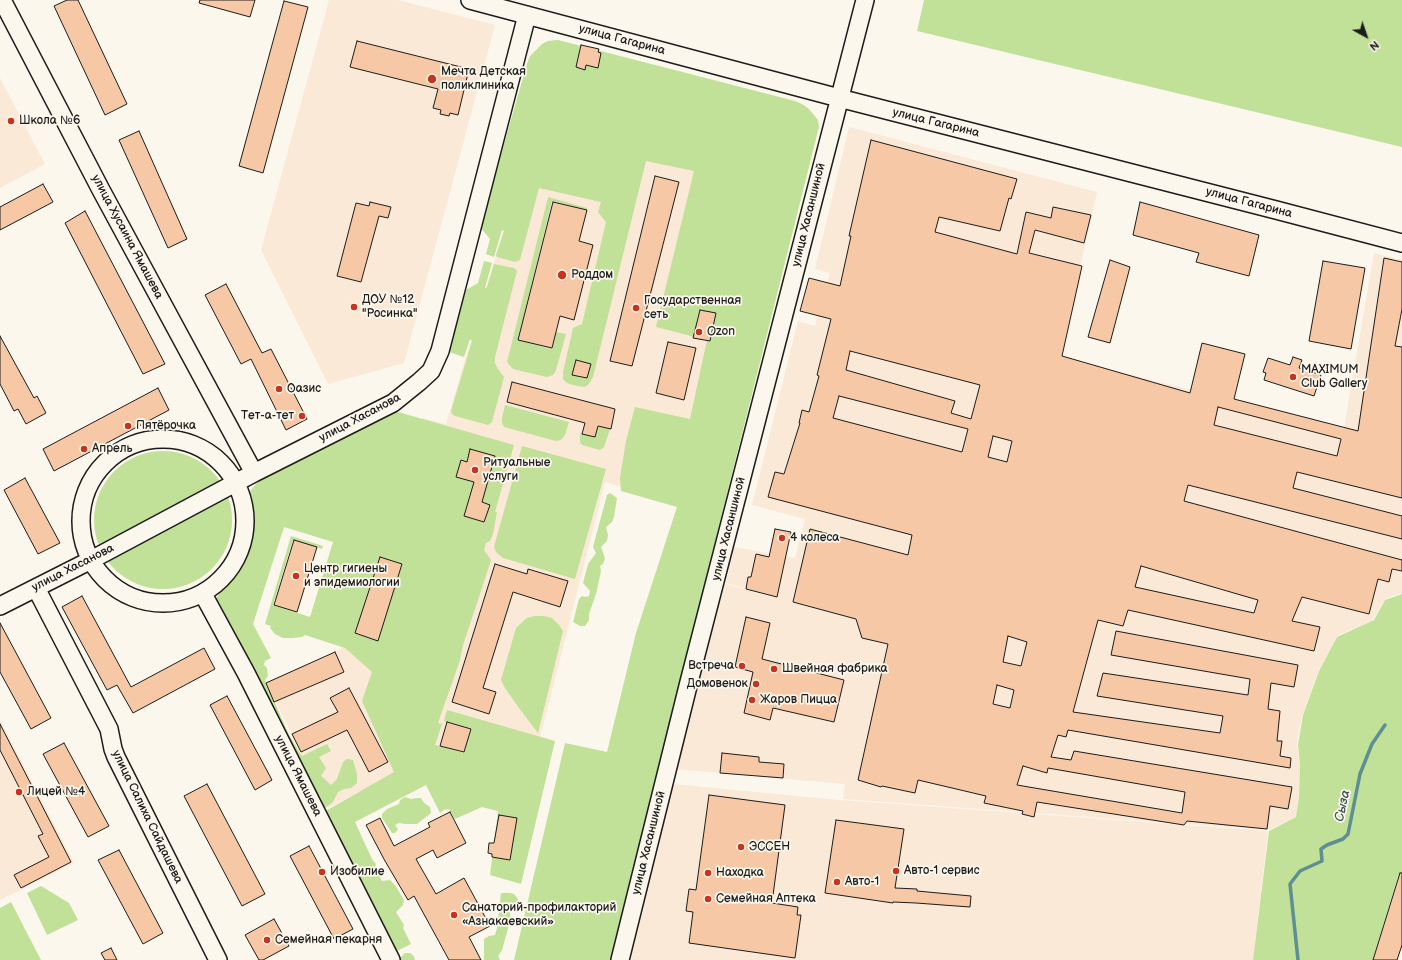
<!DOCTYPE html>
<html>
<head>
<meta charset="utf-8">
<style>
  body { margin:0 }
  #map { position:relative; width:1402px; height:960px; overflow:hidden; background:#fbf7ec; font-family:"Balsamiq Sans",sans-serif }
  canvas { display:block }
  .north { position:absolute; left:1346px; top:16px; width:40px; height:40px; -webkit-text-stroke:3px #fbf7ec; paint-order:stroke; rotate:140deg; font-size:11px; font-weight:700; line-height:16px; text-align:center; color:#1c1c1c }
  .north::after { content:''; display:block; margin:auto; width:14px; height:18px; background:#1c1c1c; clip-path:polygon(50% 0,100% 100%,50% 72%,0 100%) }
</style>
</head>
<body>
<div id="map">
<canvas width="1402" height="960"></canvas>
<div class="north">N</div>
</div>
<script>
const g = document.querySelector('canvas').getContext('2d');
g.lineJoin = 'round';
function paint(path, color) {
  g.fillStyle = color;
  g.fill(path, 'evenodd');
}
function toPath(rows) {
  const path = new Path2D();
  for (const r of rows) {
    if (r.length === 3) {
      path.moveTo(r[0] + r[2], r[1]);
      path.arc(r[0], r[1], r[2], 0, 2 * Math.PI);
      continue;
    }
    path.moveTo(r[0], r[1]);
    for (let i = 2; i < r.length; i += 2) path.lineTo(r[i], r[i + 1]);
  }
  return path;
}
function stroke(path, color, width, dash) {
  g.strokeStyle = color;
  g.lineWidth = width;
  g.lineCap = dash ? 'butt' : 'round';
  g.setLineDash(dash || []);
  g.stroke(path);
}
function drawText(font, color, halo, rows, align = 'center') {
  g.font = font + ' "Balsamiq Sans",sans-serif';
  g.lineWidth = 3.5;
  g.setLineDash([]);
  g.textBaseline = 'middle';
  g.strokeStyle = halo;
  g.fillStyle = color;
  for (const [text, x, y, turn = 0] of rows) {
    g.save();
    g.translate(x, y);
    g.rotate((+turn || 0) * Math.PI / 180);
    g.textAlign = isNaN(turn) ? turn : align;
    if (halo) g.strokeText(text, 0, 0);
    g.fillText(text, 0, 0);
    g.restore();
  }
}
paint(toPath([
  [329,0,398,0,495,25,404,363,328,384,261,250],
  [0,78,45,164,0,188],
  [543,96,762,144,684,506,605,482,526,793,414,763,328,808,266,682,350,645,422,418,446,424],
  [849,127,1097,192,1060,357,1344,428,1374,253,1402,260,1402,593,1385,599,1373,620,1337,636,1318,672,1302,716,1297,743,1300,767,1299,798,1296,817,1268,830,843,799,845,784,676,769,725,584,792,602,726,583,734,547,795,558,805,519,752,505,798,321,815,326,830,273,815,269],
  [0,720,74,863,0,900],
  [673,784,827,799,1268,831,1253,960,630,960]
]), '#fae9d7');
paint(toPath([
  [924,0,1402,0,1402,147,917,31],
  [558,40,795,101,802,104,809,109,818,120,819,127,610,960,514,960,565,743,607,752,636,633,677,507,621,491,620,478,626,441,635,407,690,419,707,340,656,327,694,171,646,161,593,377,588,385,584,387,573,385,567,383,563,379,563,372,573,328,582,324,606,222,598,212,601,202,539,188,520,260,515,262,497,257,496,255,504,231,502,230,494,257,486,254,490,239,480,227,527,64,530,56,542,44,548,41],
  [548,197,587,208,587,210,552,201,518,340,552,349,556,332,566,334,556,370,553,375,547,377,513,369,507,362],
  [484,261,492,263,485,288,487,287,494,264,514,268,517,271,495,357,495,363,498,369,504,377,492,422,488,425,455,416,452,414,451,411,472,341,470,339,464,357,449,352,466,290,478,283],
  [505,405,569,422,565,435,561,440,556,441,504,427,502,423,502,418],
  [398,412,514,445,495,512,497,512,493,534,490,541,486,543,484,550,491,560,480,594,463,645,460,660,438,723,442,724,435,745,464,753,471,729,444,721,447,710,555,741,521,884,490,875,498,811,482,807,455,819,449,809,444,810,440,813,426,785,355,822,372,859,376,864,375,867,382,881,390,880,395,885,404,900,403,905,396,912,404,925,403,928,411,944,397,951,394,951,323,816,326,811,329,809,394,772,362,701,372,672,345,648,305,635,302,637,293,638,283,638,275,634,270,628,271,626,265,624,291,536,323,546,322,549,293,540,273,605,310,617,333,542,284,527,253,624,271,658,265,661,264,665,267,668,268,676,265,680,289,735,302,756,327,744,331,751,319,757,326,768,321,776,331,785,337,779,343,762,347,759,353,760,357,774,357,783,351,788,344,789,338,792,333,802,320,812,216,599,240,556,248,529,247,495,260,479,389,413],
  [598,426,610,429,604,447,600,450,582,445,580,442,580,433,595,437],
  [522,446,606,469,575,579,503,558,496,552,494,547],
  [163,520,69],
  [610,493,617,498,614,517,612,522,606,527,608,535,607,541,601,547,605,558,603,564,600,566,601,571,596,594,589,614,589,620,585,626,580,626,573,622,579,599,582,596,585,597,589,596,590,591,583,583,588,564,596,553,593,547,607,495],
  [1402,594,1402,878,1398,877,1373,960,1253,960,1269,831,1296,817,1299,797,1300,765,1298,745,1303,715,1319,671,1337,637,1374,620,1385,600],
  [535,616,544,616,552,618,559,625,563,631,538,733,519,708,505,688,501,680,516,628,527,618],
  [405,797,411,799,417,798,421,798,424,803,430,807,431,813,417,824,405,824,399,823,395,825,398,829,395,833,392,833,382,818,382,814,387,809,399,804,400,800],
  [41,886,69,903,78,920,47,935,27,893],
  [501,893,510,893,514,894,518,899,517,902,516,906,509,907,511,920,509,925,502,950,498,956,500,960,484,960,484,939,489,936,495,935,497,928],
  [11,902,41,960,0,960,0,908],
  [405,953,410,953,414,956,415,960,398,960]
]), '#c1e098');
stroke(toPath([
  [1298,960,1290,884,1300,871,1322,861,1321,849,1327,845,1343,839,1348,834,1360,774,1372,744,1385,725]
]), '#5e8f92', 3.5);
const building = toPath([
  [67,0,78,0,127,104,105,115,54,6,67,0],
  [200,0,255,0,250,17,199,3,200,0],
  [284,1,308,7,263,173,239,166,284,1],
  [357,41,469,69,458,115,450,113,449,116,440,114,441,110,433,108,438,89,350,67,357,41],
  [581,45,599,49,598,52,601,53,598,68,586,65,585,70,576,67,581,45],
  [139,131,187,239,168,248,119,140,139,131],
  [871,140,1017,179,1011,199,1009,198,1000,231,939,217,935,232,1017,254,1026,212,1051,218,1053,207,1091,215,1084,243,1035,230,1029,253,1082,266,1062,356,1190,393,1202,343,1245,354,1234,399,1358,431,1384,258,1402,262,1402,309,1395,346,1402,347,1402,498,1297,472,1293,488,1402,516,1402,539,1188,485,1184,501,1402,560,1402,571,1392,569,1389,582,1378,579,1369,614,1302,597,1292,621,1320,627,1314,651,1128,610,1123,626,1098,620,1073,712,1220,733,1223,716,1097,696,1103,673,1248,695,1250,679,1111,655,1116,631,1298,665,1294,687,1271,683,1268,709,1280,711,1277,741,1282,741,1280,756,1291,758,1290,768,1068,730,1066,737,1058,735,1051,757,1071,760,1074,751,1292,787,1288,809,1270,806,1267,829,1187,821,1184,825,1037,802,1034,817,1022,814,1023,811,984,803,986,796,918,780,915,793,882,786,881,787,858,780,888,644,862,638,856,619,793,602,810,529,908,555,912,535,768,497,775,472,784,474,800,423,799,423,802,410,809,412,819,376,817,375,831,319,800,311,809,278,840,286,851,236,849,236,871,140],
  [850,351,980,385,971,419,951,413,955,401,846,370,850,351],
  [839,396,968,429,962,452,833,418,839,396],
  [1218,407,1341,439,1337,456,1214,425,1218,407],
  [993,436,1012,441,1007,462,988,457,993,436],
  [1141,566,1258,600,1254,613,1135,587,1141,566],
  [1008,636,1027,642,1021,666,1003,662,1008,636],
  [997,685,1014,690,1010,708,993,704,997,685],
  [1023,766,1047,773,1048,768,1185,792,1182,813,1017,785,1023,766],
  [655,176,679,182,632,366,610,361,655,176],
  [43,184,53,202,0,230,0,207,43,184],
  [370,202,391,207,388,218,379,216,361,282,337,276,356,203,369,206,370,202],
  [553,202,587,210,579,241,593,245,574,320,560,316,552,348,518,340,553,202],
  [1140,202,1259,235,1249,276,1196,262,1199,253,1133,235,1140,202],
  [85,211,165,364,143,374,65,223,85,211],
  [1110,260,1130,267,1110,343,1088,337,1110,260],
  [1323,261,1365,268,1351,349,1309,341,1323,261],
  [226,284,262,353,271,349,307,419,286,430,251,359,241,364,205,295,226,284],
  [700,310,716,313,710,341,693,338,700,310],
  [0,336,34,398,37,396,46,413,26,424,18,409,14,411,0,384,0,336],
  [668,342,696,348,684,400,656,393,668,342],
  [1293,357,1302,360,1299,368,1321,375,1314,396,1264,380,1266,373,1263,372,1268,358,1290,365,1293,357],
  [576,360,591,364,587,378,572,375,576,360],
  [512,382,615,409,611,429,598,426,595,437,582,434,585,423,507,402,512,382],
  [158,388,169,410,54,471,43,449,158,388],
  [470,449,495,456,482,502,490,505,484,522,464,516,474,482,456,477,461,460,467,462,470,449],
  [25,478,60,543,38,554,4,490,25,478],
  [775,529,791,532,777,597,746,589,748,577,751,577,756,554,769,557,775,529],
  [294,540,317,547,297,612,274,605,294,540],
  [380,557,402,564,378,641,355,633,380,557],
  [495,564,527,574,528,569,568,581,560,607,513,592,483,688,496,692,489,714,452,702,495,564],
  [82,596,131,687,204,648,215,669,133,713,117,685,107,690,62,607,82,596],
  [746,617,770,623,762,659,844,680,834,722,773,708,770,720,744,713,753,672,735,667,746,617],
  [0,623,51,718,31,729,0,672,0,623],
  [335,652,344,672,274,702,266,683,335,652],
  [349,688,388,762,369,772,347,730,301,752,292,734,338,712,330,698,349,688],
  [227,696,272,780,255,790,210,705,227,696],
  [447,722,471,729,464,752,440,746,447,722],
  [0,724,71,862,21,888,14,875,49,857,38,836,43,834,0,750,0,724],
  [64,743,109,826,88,837,43,754,64,743],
  [722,753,759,757,759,762,784,764,783,778,720,773,722,753],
  [207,784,265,894,242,906,184,796,207,784],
  [709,795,785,805,772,903,798,907,797,915,801,915,795,958,689,943,693,912,686,911,689,889,696,890,709,795],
  [450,812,466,843,437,858,433,850,416,859,436,894,464,878,490,926,469,937,481,960,449,960,414,896,408,900,385,861,366,825,380,818,394,846,430,827,428,823,450,812],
  [499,815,517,818,510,860,492,857,492,854,488,853,489,843,494,843,499,815],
  [836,820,904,829,895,888,917,889,917,891,971,896,970,907,916,903,893,902,893,903,825,893,836,820],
  [309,846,353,929,334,939,290,856,309,846],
  [119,850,163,933,143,944,98,860,119,850],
  [1400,873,1402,873,1402,945,1397,960,1373,960,1400,873],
  [274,919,289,946,263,960,259,960,245,935,274,919],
  [111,948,117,960,105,960,101,953,111,948]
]);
paint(building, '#f6c8a6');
stroke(building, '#1c1c1c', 1);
const minor = toPath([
  [2,0,101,190,254,473],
  [470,0,839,98,1276,210,1402,243],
  [163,521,82],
  [36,588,109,729,113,749,116,757,218,960],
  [203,594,246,673,391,960],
  [0,606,91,560,254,473,393,403,419,382,431,371,440,351,527,15],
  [620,960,689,682,865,0]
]);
stroke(minor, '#1c1c1c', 20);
stroke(minor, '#fbf7ec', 17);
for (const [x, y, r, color] of [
  [432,79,5,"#c8321e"],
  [11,121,4,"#c8321e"],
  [562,275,5,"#c8321e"],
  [354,307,4,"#c8321e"],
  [636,308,4,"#c8321e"],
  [699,332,4,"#c8321e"],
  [1293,377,4,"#c8321e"],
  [279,389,4,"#c8321e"],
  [302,416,4,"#c8321e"],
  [128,426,4,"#c8321e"],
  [84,449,4,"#c8321e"],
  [475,470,4,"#c8321e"],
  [782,538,4,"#c8321e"],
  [296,576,4,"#c8321e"],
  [742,666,4,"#c8321e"],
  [774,669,4,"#c8321e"],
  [756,684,4,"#c8321e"],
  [752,700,4,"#c8321e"],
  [19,792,4,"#c8321e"],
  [741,847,4,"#c8321e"],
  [896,871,4,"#c8321e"],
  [322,872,4,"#c8321e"],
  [708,873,4,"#c8321e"],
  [837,882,4,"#c8321e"],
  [708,899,4,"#c8321e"],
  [454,915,4,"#c8321e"],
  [267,940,4,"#c8321e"]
]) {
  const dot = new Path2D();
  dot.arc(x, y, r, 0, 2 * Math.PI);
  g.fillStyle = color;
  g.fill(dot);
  stroke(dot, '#fbf7ec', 1.5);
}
drawText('12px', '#1c1c1c', '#fbf7ec', [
  ["улица Гагарина",622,40,15],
  ["улица Гагарина",936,123,14],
  ["улица Гагарина",1249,203,15],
  ["улица Хасаншиной",809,215,-76],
  ["улица Хусаина Ямашева",127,237,62],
  ["улица Хасанова",360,418,-28],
  ["улица Хасаншиной",729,529,-76],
  ["улица Хасанова",73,568,-27],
  ["улица Ямашева",298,776,63],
  ["улица Салиха Сайдашева",147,817,64],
  ["улица Хасаншиной",649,843,-76]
]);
drawText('12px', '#1c1c1c', '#fbf7ec', [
  ["Мечта Детская",441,72],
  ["поликлиника",441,86],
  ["Школа №6",19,121],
  ["Роддом",571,275],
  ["ДОУ №12",362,300],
  ["\"Росинка\"",362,314],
  ["Государственная",644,301],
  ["сеть",644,315],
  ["Ozon",707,332],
  ["MAXIMUM",1301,370],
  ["Club Gallery",1301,384],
  ["Оазис",287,389],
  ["Тет-а-тет",294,416,"right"],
  ["Пятёрочка",136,426],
  ["Апрель",92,449],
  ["Ритуальные",483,463],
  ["услуги",483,477],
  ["4 колеса",790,538],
  ["Центр гигиены",304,569],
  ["и эпидемиологии",304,583],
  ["Встреча",734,666,"right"],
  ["Швейная фабрика",782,669],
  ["Домовенок",748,684,"right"],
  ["Жаров Пицца",760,700],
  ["Лицей №4",27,792],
  ["ЭССЕН",749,847],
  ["Авто-1 сервис",904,871],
  ["Изобилие",330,872],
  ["Находка",716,873],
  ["Авто-1",845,882],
  ["Семейная Аптека",716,899],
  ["Санаторий-профилакторий",462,908],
  ["«Азнакаевский»",462,922],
  ["Семейная пекарня",275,940]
], 'left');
drawText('italic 13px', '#3d5657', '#fbf7ec', [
  ["Сыза",1343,806,-78]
]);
</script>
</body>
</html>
